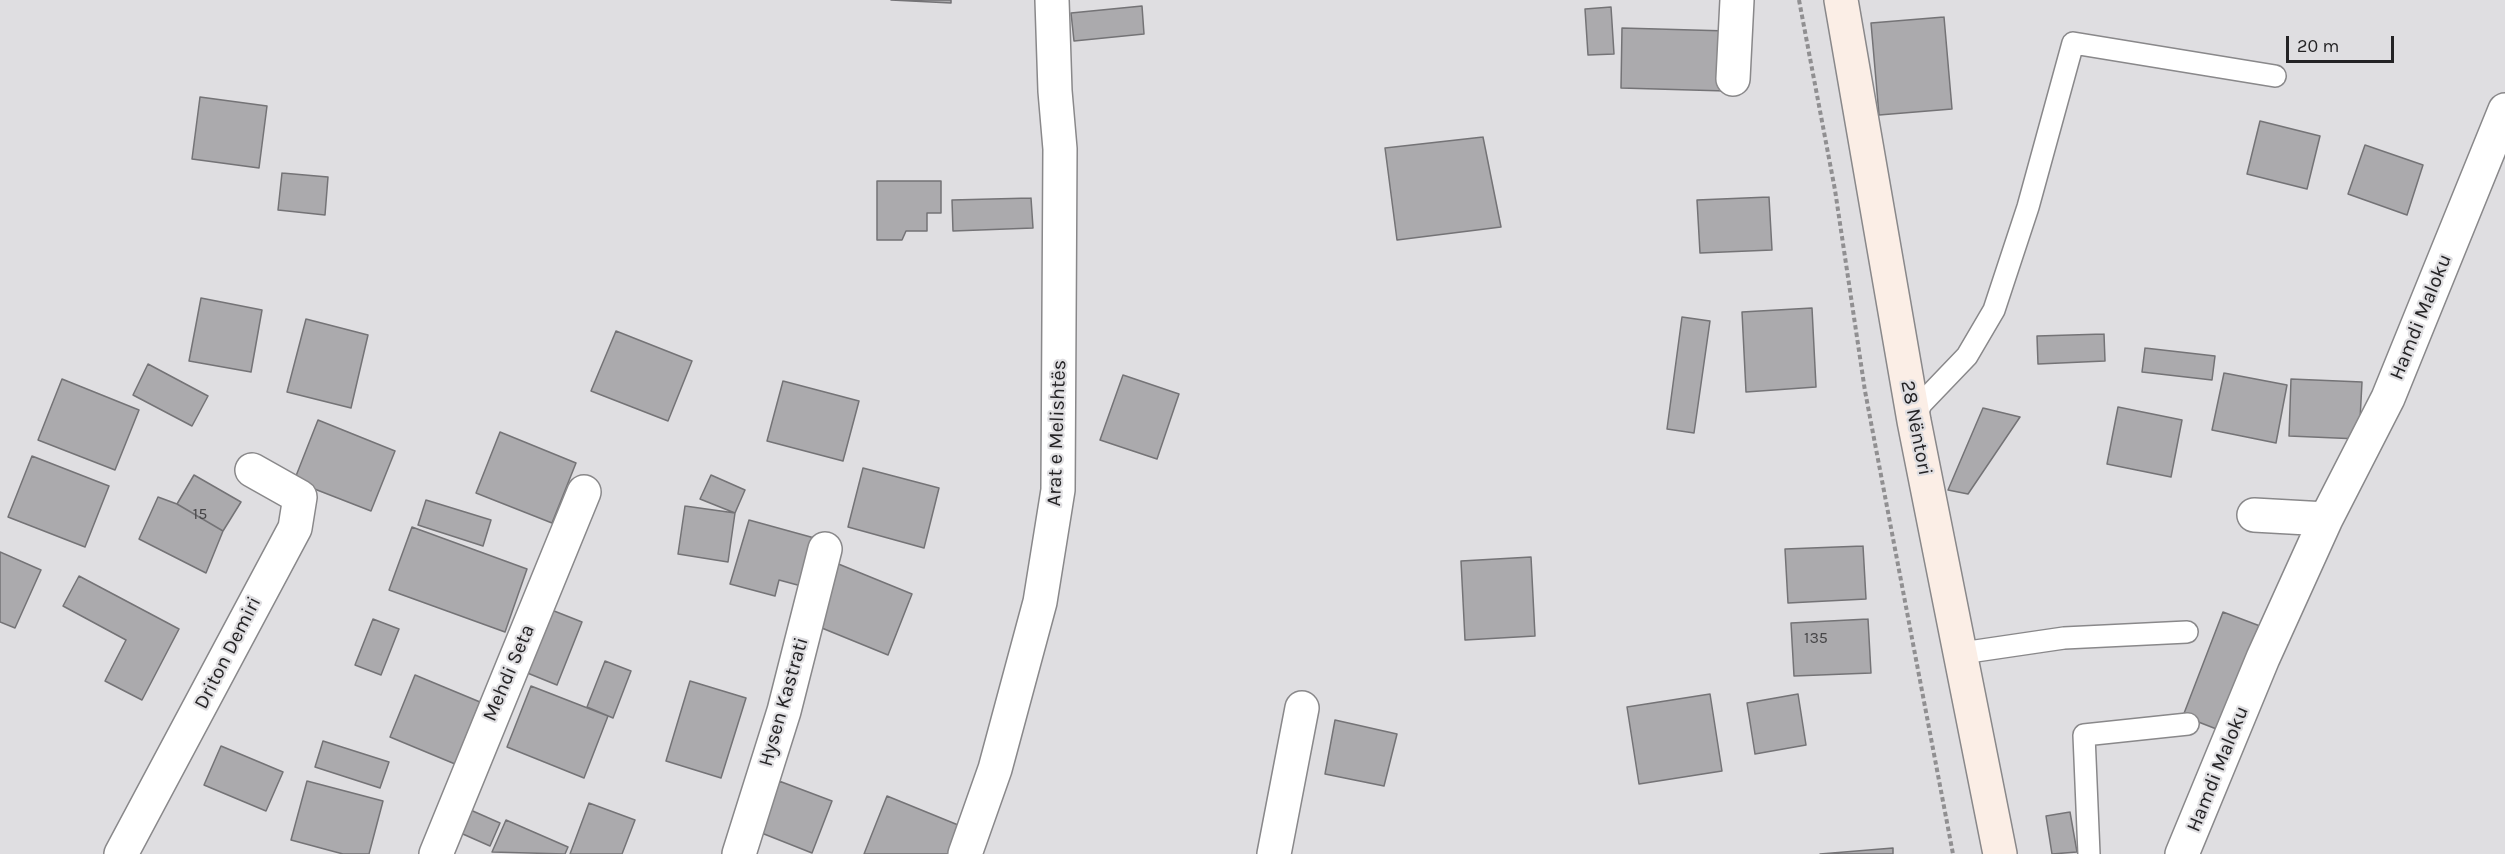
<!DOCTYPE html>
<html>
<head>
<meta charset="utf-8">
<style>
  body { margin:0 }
  #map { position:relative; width:2505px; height:854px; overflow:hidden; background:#dfdee1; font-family:Karla,sans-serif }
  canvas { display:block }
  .scale { position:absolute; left:2286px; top:36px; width:108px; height:27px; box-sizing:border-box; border:3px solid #242325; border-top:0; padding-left:8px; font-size:18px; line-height:21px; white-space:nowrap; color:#242325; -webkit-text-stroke:4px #dfdee1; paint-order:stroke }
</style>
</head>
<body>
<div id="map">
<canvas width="2505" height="854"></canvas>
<div class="scale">20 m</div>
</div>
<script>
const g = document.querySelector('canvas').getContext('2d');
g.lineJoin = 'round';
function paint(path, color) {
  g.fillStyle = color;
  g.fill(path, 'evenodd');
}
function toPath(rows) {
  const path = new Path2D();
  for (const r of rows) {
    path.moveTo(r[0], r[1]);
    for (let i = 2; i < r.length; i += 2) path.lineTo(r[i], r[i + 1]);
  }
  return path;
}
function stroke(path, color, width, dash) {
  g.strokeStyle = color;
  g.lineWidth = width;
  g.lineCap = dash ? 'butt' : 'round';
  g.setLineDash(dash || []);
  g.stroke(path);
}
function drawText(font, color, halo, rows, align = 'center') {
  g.font = font + ' Karla,sans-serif';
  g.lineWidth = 4.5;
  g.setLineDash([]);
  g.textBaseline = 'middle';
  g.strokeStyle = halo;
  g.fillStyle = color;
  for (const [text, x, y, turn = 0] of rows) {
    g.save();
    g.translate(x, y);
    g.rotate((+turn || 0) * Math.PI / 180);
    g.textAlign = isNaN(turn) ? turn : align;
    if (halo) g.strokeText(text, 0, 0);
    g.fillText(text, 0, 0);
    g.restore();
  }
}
const building = toPath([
  [891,0,951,0,951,3,891,0],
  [1142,6,1144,34,1074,41,1071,13,1142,6],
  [1611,7,1614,54,1588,55,1585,9,1611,7],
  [1944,17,1952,109,1879,115,1871,23,1944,17],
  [1622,28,1728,31,1726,91,1621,88,1622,28],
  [200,97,267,106,259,168,192,159,200,97],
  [2260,121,2320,136,2307,189,2247,174,2260,121],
  [1483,137,1501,227,1397,240,1385,148,1483,137],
  [2365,145,2423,165,2407,215,2348,194,2365,145],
  [282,173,328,177,325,215,278,210,282,173],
  [877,181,941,181,941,213,927,213,927,231,906,231,902,240,877,240,877,181],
  [1769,197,1772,250,1700,253,1697,200,1769,197],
  [1031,198,1033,228,953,231,952,200,1031,198],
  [201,298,262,310,251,372,189,361,201,298],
  [1812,308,1816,387,1746,392,1742,312,1812,308],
  [1682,317,1710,321,1694,433,1667,429,1682,317],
  [306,319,368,335,351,408,287,392,306,319],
  [616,331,692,361,668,421,591,391,616,331],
  [2104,334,2105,361,2038,364,2037,336,2104,334],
  [2145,348,2215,356,2212,380,2142,372,2145,348],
  [148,364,208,396,192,426,133,395,148,364],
  [2224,373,2287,385,2276,443,2212,430,2224,373],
  [1123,375,1179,394,1157,459,1100,440,1123,375],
  [62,379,139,410,115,470,38,440,62,379],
  [2291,379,2362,382,2359,439,2289,436,2291,379],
  [783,381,859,401,843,461,767,441,783,381],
  [2118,407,2182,420,2171,477,2107,464,2118,407],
  [1983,408,2020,417,1968,494,1948,490,1983,408],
  [318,420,395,451,371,511,294,481,318,420],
  [500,432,576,463,552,523,476,493,500,432],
  [32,456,109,486,85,547,8,517,32,456],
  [863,468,939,488,924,548,848,527,863,468],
  [194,475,241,502,223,531,177,504,194,475],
  [711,475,745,490,735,513,700,499,711,475],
  [158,497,177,504,223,531,206,573,139,539,158,497],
  [426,500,491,520,483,546,418,525,426,500],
  [685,506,735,513,728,562,678,554,685,506],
  [749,520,818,539,805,587,779,580,775,596,730,584,749,520],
  [412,527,527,569,505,632,389,590,412,527],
  [1863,546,1866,599,1788,603,1785,549,1863,546],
  [0,552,41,570,15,628,0,622,0,552],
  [1531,557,1535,636,1465,640,1461,561,1531,557],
  [836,563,912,594,888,655,812,624,836,563],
  [79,576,179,629,142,700,105,681,126,640,63,606,79,576],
  [544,607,582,622,557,685,520,670,544,607],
  [2223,612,2260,626,2219,730,2183,716,2223,612],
  [373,619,399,629,381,675,355,665,373,619],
  [1868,619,1871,673,1794,676,1791,623,1868,619],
  [605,661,631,671,613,718,587,707,605,661],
  [415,675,480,702,455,764,390,737,415,675],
  [690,681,746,698,721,778,666,761,690,681],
  [531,686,608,716,584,778,507,747,531,686],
  [1710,694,1722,771,1639,784,1627,707,1710,694],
  [1798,694,1806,745,1755,754,1747,703,1798,694],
  [1335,720,1397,734,1384,786,1325,774,1335,720],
  [323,741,389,762,380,788,315,767,323,741],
  [221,746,283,772,266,811,204,785,221,746],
  [307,781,383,801,369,854,343,854,291,840,307,781],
  [779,781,832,801,812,853,759,832,779,781],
  [887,796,963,827,953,854,864,854,887,796],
  [589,803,635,820,622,854,570,854,589,803],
  [466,808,500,823,490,846,456,831,466,808],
  [2070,812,2077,852,2052,854,2046,816,2070,812],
  [506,820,568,847,565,854,492,852,506,820],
  [1893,848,1893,854,1820,854,1893,848]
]);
paint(building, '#abaaad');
stroke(building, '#747376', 1.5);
const lane = toPath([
  [1914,421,1921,404,1967,356,1994,310,2028,207,2073,43,2275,76],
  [1962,653,2064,638,2187,632],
  [2089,854,2084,735,2188,724]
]);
const street = toPath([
  [1733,79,1737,0],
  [2254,515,2326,519],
  [121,854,295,528,300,497,252,470],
  [436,854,584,492],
  [739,854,784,711,825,549],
  [965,854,995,769,1040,602,1058,490,1060,149,1055,91,1052,0],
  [1274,854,1302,708],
  [2182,854,2263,658,2326,519,2388,398,2505,110]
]);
const secondary = toPath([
  [1841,0,1914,421,2000,854]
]);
stroke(lane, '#89888a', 24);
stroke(street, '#89888a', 36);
stroke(secondary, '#89888a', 36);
stroke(toPath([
  [1799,0,1835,190,1865,391,1953,854]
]), '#908f91', 4, [4.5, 3]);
stroke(lane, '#fff', 21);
stroke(street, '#fff', 33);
stroke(secondary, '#fbeee6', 33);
drawText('16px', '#464547', null, [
  ["15",200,514],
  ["135",1816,638]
]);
drawText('20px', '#242325', '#dfdee1', [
  ["Hamdi Maloku",2421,317,-68],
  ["28 Nëntori",1916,428,79],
  ["Arat e Melishtës",1057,433,-88],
  ["Driton Demiri",228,653,-63],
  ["Mehdi Seta",509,673,-67],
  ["Hysen Kastrati",784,702,-74],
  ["Hamdi Maloku",2218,769,-68]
]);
</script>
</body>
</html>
